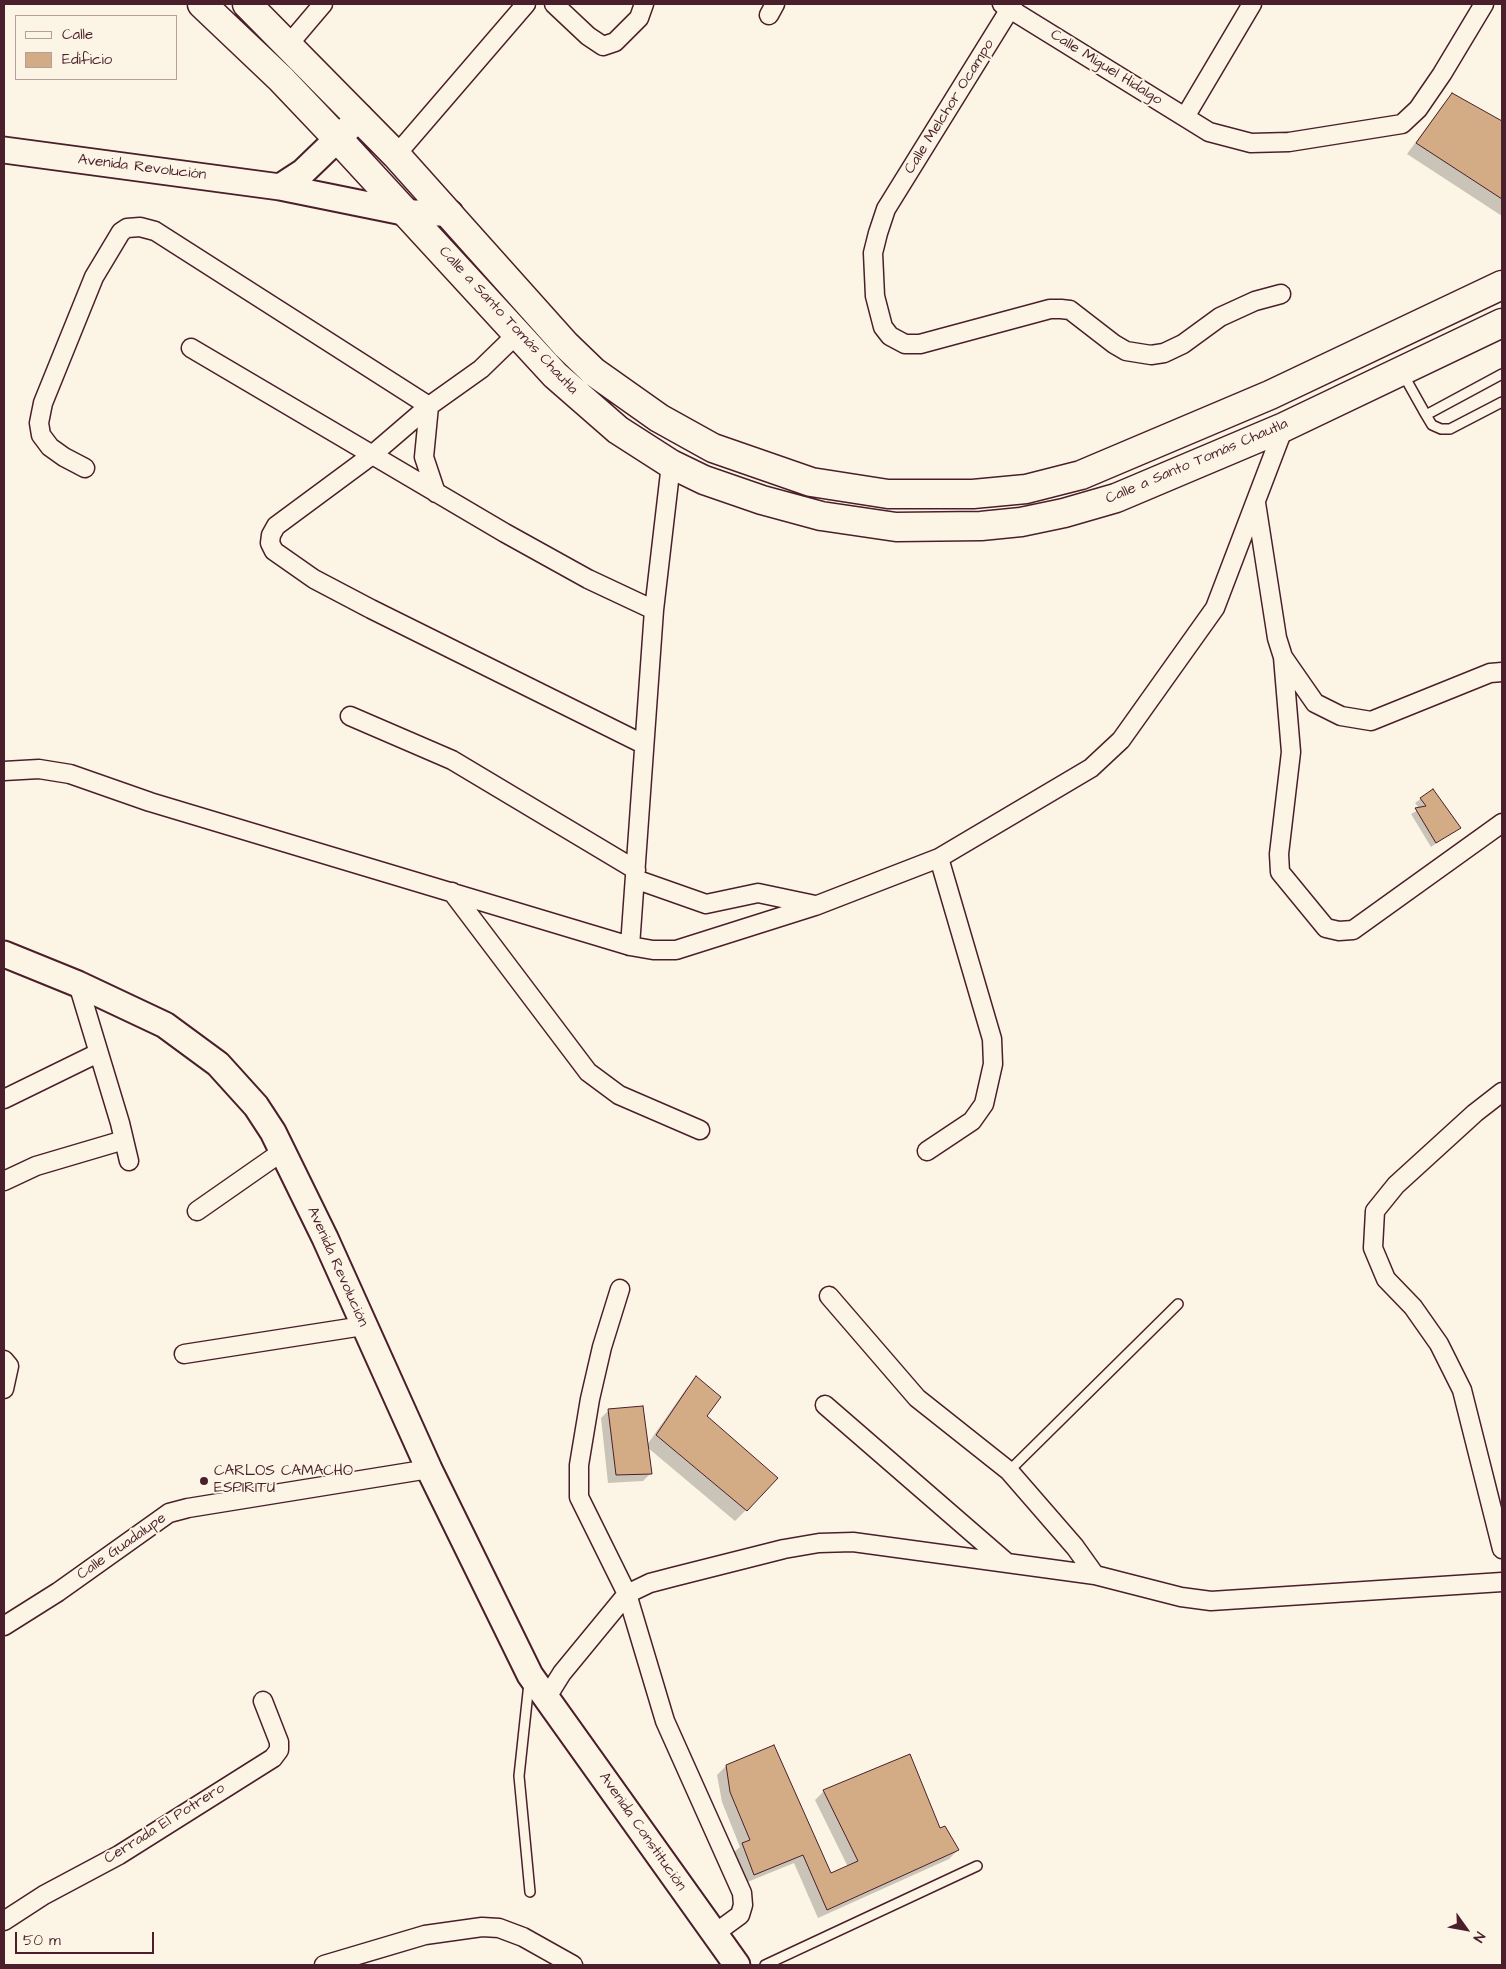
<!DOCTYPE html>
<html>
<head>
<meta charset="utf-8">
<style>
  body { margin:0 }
  #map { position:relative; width:1506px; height:1969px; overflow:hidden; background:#fcf5e5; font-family:"Architects Daughter",sans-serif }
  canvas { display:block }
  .frame { position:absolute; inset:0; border:5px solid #4a1f2b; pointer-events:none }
  .legend { position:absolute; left:15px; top:15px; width:162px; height:65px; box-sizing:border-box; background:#fcf5e5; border:1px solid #b59f9b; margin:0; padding:6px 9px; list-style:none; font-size:15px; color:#4a1f2b }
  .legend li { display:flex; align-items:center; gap:10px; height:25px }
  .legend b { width:25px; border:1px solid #b59f9b }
  .north { position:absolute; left:1441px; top:1904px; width:50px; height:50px; -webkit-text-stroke:4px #fcf5e5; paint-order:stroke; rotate:122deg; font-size:14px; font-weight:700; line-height:20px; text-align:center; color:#4a1f2b }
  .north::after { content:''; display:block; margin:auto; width:18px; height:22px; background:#4a1f2b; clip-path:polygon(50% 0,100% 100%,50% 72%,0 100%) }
  .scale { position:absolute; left:15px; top:1932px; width:139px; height:22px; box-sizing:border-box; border:2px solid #4a1f2b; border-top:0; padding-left:6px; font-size:15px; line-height:18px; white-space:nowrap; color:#4a1f2b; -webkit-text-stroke:4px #fcf5e5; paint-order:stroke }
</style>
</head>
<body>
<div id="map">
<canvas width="1506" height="1969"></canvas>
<div class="frame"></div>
<ul class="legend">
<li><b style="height:6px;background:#fcf5e5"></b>Calle</li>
<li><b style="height:14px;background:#d3ac85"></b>Edificio</li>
</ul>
<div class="north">N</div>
<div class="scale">50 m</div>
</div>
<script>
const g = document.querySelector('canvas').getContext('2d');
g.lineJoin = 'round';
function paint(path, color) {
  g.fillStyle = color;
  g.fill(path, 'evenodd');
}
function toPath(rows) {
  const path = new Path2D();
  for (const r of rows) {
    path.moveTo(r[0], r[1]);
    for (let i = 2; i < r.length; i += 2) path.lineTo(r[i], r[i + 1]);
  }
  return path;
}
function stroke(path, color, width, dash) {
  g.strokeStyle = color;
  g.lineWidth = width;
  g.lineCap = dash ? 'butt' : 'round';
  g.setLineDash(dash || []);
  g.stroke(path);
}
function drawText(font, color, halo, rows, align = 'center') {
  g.font = font + ' "Architects Daughter",sans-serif';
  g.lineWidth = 4;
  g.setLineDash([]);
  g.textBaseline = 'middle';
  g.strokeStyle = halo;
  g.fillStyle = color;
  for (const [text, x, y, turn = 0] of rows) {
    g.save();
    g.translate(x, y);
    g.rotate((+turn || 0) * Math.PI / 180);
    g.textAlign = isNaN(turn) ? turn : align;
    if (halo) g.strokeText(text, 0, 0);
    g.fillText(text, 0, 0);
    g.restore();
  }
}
paint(toPath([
  [1452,95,1502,123,1502,216,1407,154,1442,106],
  [1432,791,1459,828,1431,847,1411,814,1420,809,1415,803],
  [696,1378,705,1416,746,1510,735,1521,647,1447,651,1473,643,1481,608,1483,601,1418,609,1410,647,1445,686,1389],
  [726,1766,830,1874,848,1867,815,1800,824,1791,939,1829,958,1850,949,1859,818,1918,794,1863,745,1883,733,1853,740,1847,722,1802,717,1775]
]), '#0003');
const building = toPath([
  [1452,93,1502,121,1502,199,1416,143,1452,93],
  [1433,789,1461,828,1436,843,1415,808,1426,806,1420,798,1433,789],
  [696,1376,721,1397,707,1416,778,1478,747,1511,656,1435,696,1376],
  [643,1406,652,1474,616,1475,608,1409,643,1406],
  [774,1745,831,1873,858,1861,823,1790,910,1754,940,1828,945,1826,959,1850,827,1910,803,1855,754,1875,742,1843,750,1840,730,1792,726,1765,774,1745]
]);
paint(building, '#d3ac85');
stroke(building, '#4a1f2b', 1);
const lane = toPath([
  [1403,374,1426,415],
  [1502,374,1426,415,1432,425,1441,429,1450,429,1502,402],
  [1009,1471,1178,1304],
  [529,1683,519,1776,530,1892],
  [765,1965,977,1866]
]);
const street = toPath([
  [554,4,588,36,603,46,615,42,639,18,644,4],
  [1002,4,1209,132,1251,143,1289,142,1402,124,1418,109,1442,74,1484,4],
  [1013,4,886,209,878,233,873,253,875,296,883,327,890,336,905,344,920,344,1050,309,1061,309,1070,310,1114,344,1126,351,1151,355,1164,353,1183,344,1220,317,1255,301,1281,294],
  [769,15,775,4],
  [289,44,323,4],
  [1185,117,1252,4],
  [396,155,526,4],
  [517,334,481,369,429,406,372,455,276,526,271,535,270,543,274,551,314,579,371,609,643,744],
  [191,348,505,533,588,579,654,610],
  [85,468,64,457,50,447,41,435,39,423,43,403,94,277,121,232,127,228,140,227,155,231,429,406,424,457,436,493],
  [1256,503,1277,638,1283,657,1315,703,1341,716,1371,721,1490,673,1502,672],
  [1283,657,1291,752,1279,854,1280,872,1326,928,1339,931,1353,930,1502,823],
  [350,716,452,760,636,870],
  [4,771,39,769,70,774,150,802,630,946,653,950,676,950,815,906,939,858,1091,768,1121,740,1215,608,1284,427],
  [635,879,706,904,758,893,815,905],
  [452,892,588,1072,619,1095,700,1130],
  [630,946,654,610,671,464],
  [78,984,120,1123,129,1161],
  [1502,1092,1475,1113,1396,1185,1375,1211,1373,1248,1386,1279,1413,1307,1439,1344,1462,1390,1502,1549],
  [4,1099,98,1053],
  [927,1151,972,1121,984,1104,993,1064,992,1039,939,858],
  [4,1181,36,1166,124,1140],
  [197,1211,283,1151],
  [620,1289,602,1347,590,1399,579,1465,579,1497,627,1594,665,1721,742,1893,743,1905,740,1915,714,1934],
  [829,1296,917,1398,1009,1471,1075,1547,1095,1575],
  [184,1354,363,1326],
  [4,1360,9,1366,4,1389],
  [825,1405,1006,1562],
  [4,1626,58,1592,169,1513,188,1508,429,1469],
  [547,1697,562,1673,627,1594,650,1583,673,1577,784,1549,819,1543,853,1542,1095,1575,1181,1597,1211,1601,1502,1582],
  [4,1921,44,1895,119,1855,273,1758,279,1750,279,1742,263,1701],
  [324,1965,425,1935,482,1927,499,1928,523,1937,573,1965]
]);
const secondary = toPath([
  [4,150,280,187,408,213,450,213],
  [280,187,303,172,360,117],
  [4,954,78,984,165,1025,218,1064,256,1106,273,1132,325,1238,429,1469,530,1675,737,1965]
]);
const primary = toPath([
  [202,4,281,79,338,139,555,375,618,430,671,464,704,480,762,500,821,516,896,527,981,526,1021,522,1064,513,1116,498,1284,427,1502,323],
  [247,4,396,155,566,345,594,372,659,418,713,448,811,482,888,494,973,494,1026,489,1081,475,1270,395,1502,285]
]);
stroke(lane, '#4a1f2b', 12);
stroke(street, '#4a1f2b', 21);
stroke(secondary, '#4a1f2b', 29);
stroke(primary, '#4a1f2b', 31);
stroke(lane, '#fcf5e5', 9);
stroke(street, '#fcf5e5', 18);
stroke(secondary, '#fcf5e5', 25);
stroke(primary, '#fcf5e5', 28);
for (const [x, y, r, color] of [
  [204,1481,5,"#4a1f2b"]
]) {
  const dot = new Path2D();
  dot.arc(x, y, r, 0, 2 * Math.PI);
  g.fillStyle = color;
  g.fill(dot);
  stroke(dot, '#fcf5e5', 2);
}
drawText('15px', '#4a1f2b', '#fcf5e5', [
  ["Calle Miguel Hidalgo",1106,68,32],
  ["Calle Melchor Ocampo",950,107,-58],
  ["Avenida Revolución",142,168,7],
  ["Calle a Santo Tomás Chautla",508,321,47],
  ["Calle a Santo Tomás Chautla",1197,462,-23],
  ["Avenida Revolución",337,1267,66],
  ["Calle Guadalupe",122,1547,-35],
  ["Cerrada El Potrero",165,1824,-32],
  ["Avenida Constitución",642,1832,55]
]);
drawText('15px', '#4a1f2b', '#fcf5e5', [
  ["CARLOS CAMACHO",214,1472],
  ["ESPIRITU",214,1489]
], 'left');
</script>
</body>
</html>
